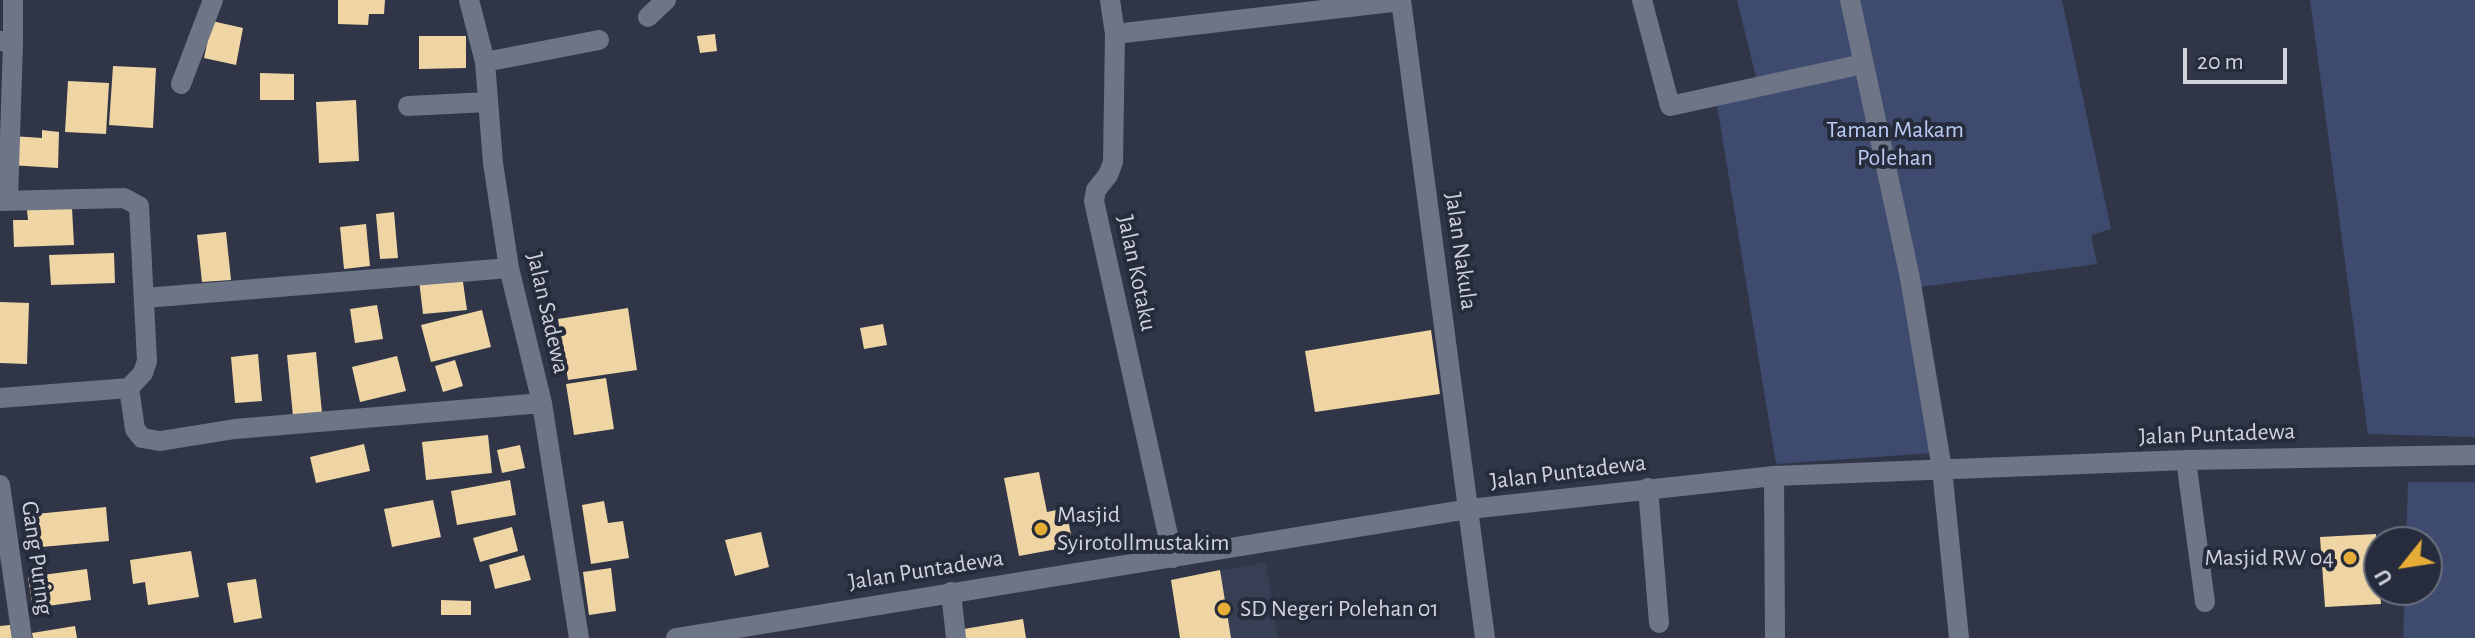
<!DOCTYPE html>
<html>
<head>
<meta charset="utf-8">
<style>
  body { margin:0 }
  #map { position:relative; width:2475px; height:638px; overflow:hidden; background:#303647; font-family:"Alegreya Sans",sans-serif }
  canvas { display:block }
  .north { position:absolute; left:2363px; top:526px; width:80px; height:80px; box-sizing:border-box; background:#262c3c; border:2px solid #6a6f7c; border-radius:50%; rotate:240deg; font-size:22px; font-weight:700; line-height:32px; text-align:center; color:#cfd3dd }
  .north::after { content:''; display:block; margin:auto; width:28px; height:36px; background:#e5ad36; clip-path:polygon(50% 0,100% 100%,50% 72%,0 100%) }
  .scale { position:absolute; left:2183px; top:48px; width:104px; height:36px; box-sizing:border-box; border:4px solid #cfd3dd; border-top:0; padding-left:10px; font-size:24px; line-height:28px; white-space:nowrap; color:#cfd3dd; -webkit-text-stroke:6px #262c3c; paint-order:stroke }
</style>
</head>
<body>
<div id="map">
<canvas width="2475" height="638"></canvas>
<div class="north">U</div>
<div class="scale">20 m</div>
</div>
<script>
const g = document.querySelector('canvas').getContext('2d');
g.lineJoin = 'round';
function paint(path, color) {
  g.fillStyle = color;
  g.fill(path, 'evenodd');
}
function toPath(rows) {
  const path = new Path2D();
  for (const r of rows) {
    path.moveTo(r[0], r[1]);
    for (let i = 2; i < r.length; i += 2) path.lineTo(r[i], r[i + 1]);
  }
  return path;
}
function stroke(path, color, width, dash) {
  g.strokeStyle = color;
  g.lineWidth = width;
  g.lineCap = dash ? 'butt' : 'round';
  g.setLineDash(dash || []);
  g.stroke(path);
}
function drawText(font, color, halo, rows, align = 'center') {
  g.font = font + ' "Alegreya Sans",sans-serif';
  g.lineWidth = 8;
  g.setLineDash([]);
  g.textBaseline = 'middle';
  g.strokeStyle = halo;
  g.fillStyle = color;
  for (const [text, x, y, turn = 0] of rows) {
    g.save();
    g.translate(x, y);
    g.rotate((+turn || 0) * Math.PI / 180);
    g.textAlign = isNaN(turn) ? turn : align;
    if (halo) g.strokeText(text, 0, 0);
    g.fillText(text, 0, 0);
    g.restore();
  }
}
paint(toPath([
  [1266,562,1278,638,1180,638,1171,580]
]), '#373f55');
paint(toPath([
  [1737,0,2062,0,2111,229,2091,235,2097,264,1904,289,1933,453,1776,464,1716,99,1758,85],
  [2310,0,2475,0,2475,437,2368,434],
  [2408,482,2475,482,2475,638,2403,638,2405,590,2427,590,2427,542,2406,542]
]), '#3e4b6f');
paint(toPath([
  [338,0,385,0,384,14,369,14,368,25,338,24],
  [212,21,243,28,236,65,204,58],
  [715,34,717,51,700,53,697,36],
  [419,36,466,36,466,68,419,69],
  [113,66,156,68,153,128,109,125],
  [260,73,294,74,294,100,260,100],
  [68,81,109,83,106,134,65,132],
  [356,100,359,161,319,163,316,102],
  [42,130,59,132,58,168,10,165,12,136,42,138],
  [72,208,74,245,14,247,13,220,28,220,27,210],
  [394,212,398,258,380,259,376,214],
  [366,224,370,266,344,269,340,227],
  [226,232,231,280,202,282,197,235],
  [114,253,115,283,51,285,49,255],
  [462,275,467,310,423,314,419,280],
  [0,302,29,303,27,364,0,363],
  [377,305,383,339,355,343,350,309],
  [628,308,637,370,568,380,558,319],
  [482,310,491,347,431,362,421,325],
  [883,324,887,345,864,349,860,328],
  [1431,330,1440,394,1315,412,1305,351],
  [316,352,322,413,293,416,287,355],
  [258,354,262,401,235,403,231,357],
  [397,356,406,391,360,402,352,367],
  [455,360,463,386,443,392,435,366],
  [606,378,614,429,574,435,566,384],
  [488,435,492,473,426,480,422,442],
  [364,444,370,471,316,483,310,457],
  [520,445,525,468,502,473,497,450],
  [1039,472,1047,512,1066,508,1073,546,1019,556,1004,478],
  [510,480,516,515,457,525,451,491],
  [433,500,441,537,392,547,384,509],
  [604,501,608,523,623,521,629,558,591,564,582,505],
  [106,507,109,541,30,548,26,515],
  [512,527,518,551,480,562,473,538],
  [761,532,769,567,735,576,725,540],
  [2376,534,2381,604,2325,607,2320,537],
  [191,551,199,597,148,605,145,582,133,584,130,560],
  [524,555,531,580,495,589,489,565],
  [611,568,616,611,589,615,583,572],
  [87,569,91,600,33,608,28,577],
  [1220,570,1231,638,1180,638,1171,580],
  [256,579,262,618,234,623,227,583],
  [441,600,471,601,471,615,441,615],
  [1023,619,1026,638,959,638,958,630],
  [10,625,12,638,0,638,0,626],
  [75,626,77,638,33,638,32,633]
]), '#f0d5a4');
stroke(toPath([
  [469,0,485,62,493,163,509,268,542,403,579,638],
  [1110,0,1115,34,1113,162,1108,175,1096,190,1094,201,1173,558],
  [1401,0,1485,638],
  [1642,0,1670,106,1863,64],
  [1850,0,1910,278,1942,469,1959,638],
  [648,17,666,0],
  [1115,34,1401,1],
  [0,41,13,43,8,200],
  [13,43,13,0],
  [485,62,599,40],
  [181,84,213,0],
  [408,106,488,102],
  [0,201,124,198,139,206,147,361,143,373,129,388,0,398],
  [145,298,509,268],
  [129,388,135,429,142,438,160,441,235,429,542,403],
  [2186,460,2205,602],
  [1774,476,1775,638],
  [0,485,22,638],
  [1648,488,1659,623],
  [951,592,956,638],
  [676,638,1469,509,1774,476,2186,460,2475,455]
]), '#6d7587', 20);
for (const [x, y, r, color] of [
  [1041,529,8,"#e5ad36"],
  [2350,558,8,"#e5ad36"],
  [1224,609,8,"#e5ad36"]
]) {
  const dot = new Path2D();
  dot.arc(x, y, r, 0, 2 * Math.PI);
  g.fillStyle = color;
  g.fill(dot);
  stroke(dot, '#262c3c', 3);
}
drawText('24px', '#bbcbf4', '#262c3c', [
  ["Taman Makam",1895,130],
  ["Polehan",1895,158]
]);
drawText('24px', '#cfd3dd', '#262c3c', [
  ["Jalan Nakula",1461,251,82],
  ["Jalan Kotaku",1137,273,78],
  ["Jalan Sadewa",548,313,77],
  ["Jalan Puntadewa",2217,434,-2],
  ["Jalan Puntadewa",1568,472,-7],
  ["Gang Puring",37,558,82],
  ["Jalan Puntadewa",926,570,-9]
]);
drawText('24px', '#cfd3dd', '#262c3c', [
  ["Masjid",1057,515],
  ["Syirotollmustakim",1057,543],
  ["Masjid RW 04",2334,558,"right"],
  ["SD Negeri Polehan 01",1240,609]
], 'left');
</script>
</body>
</html>
